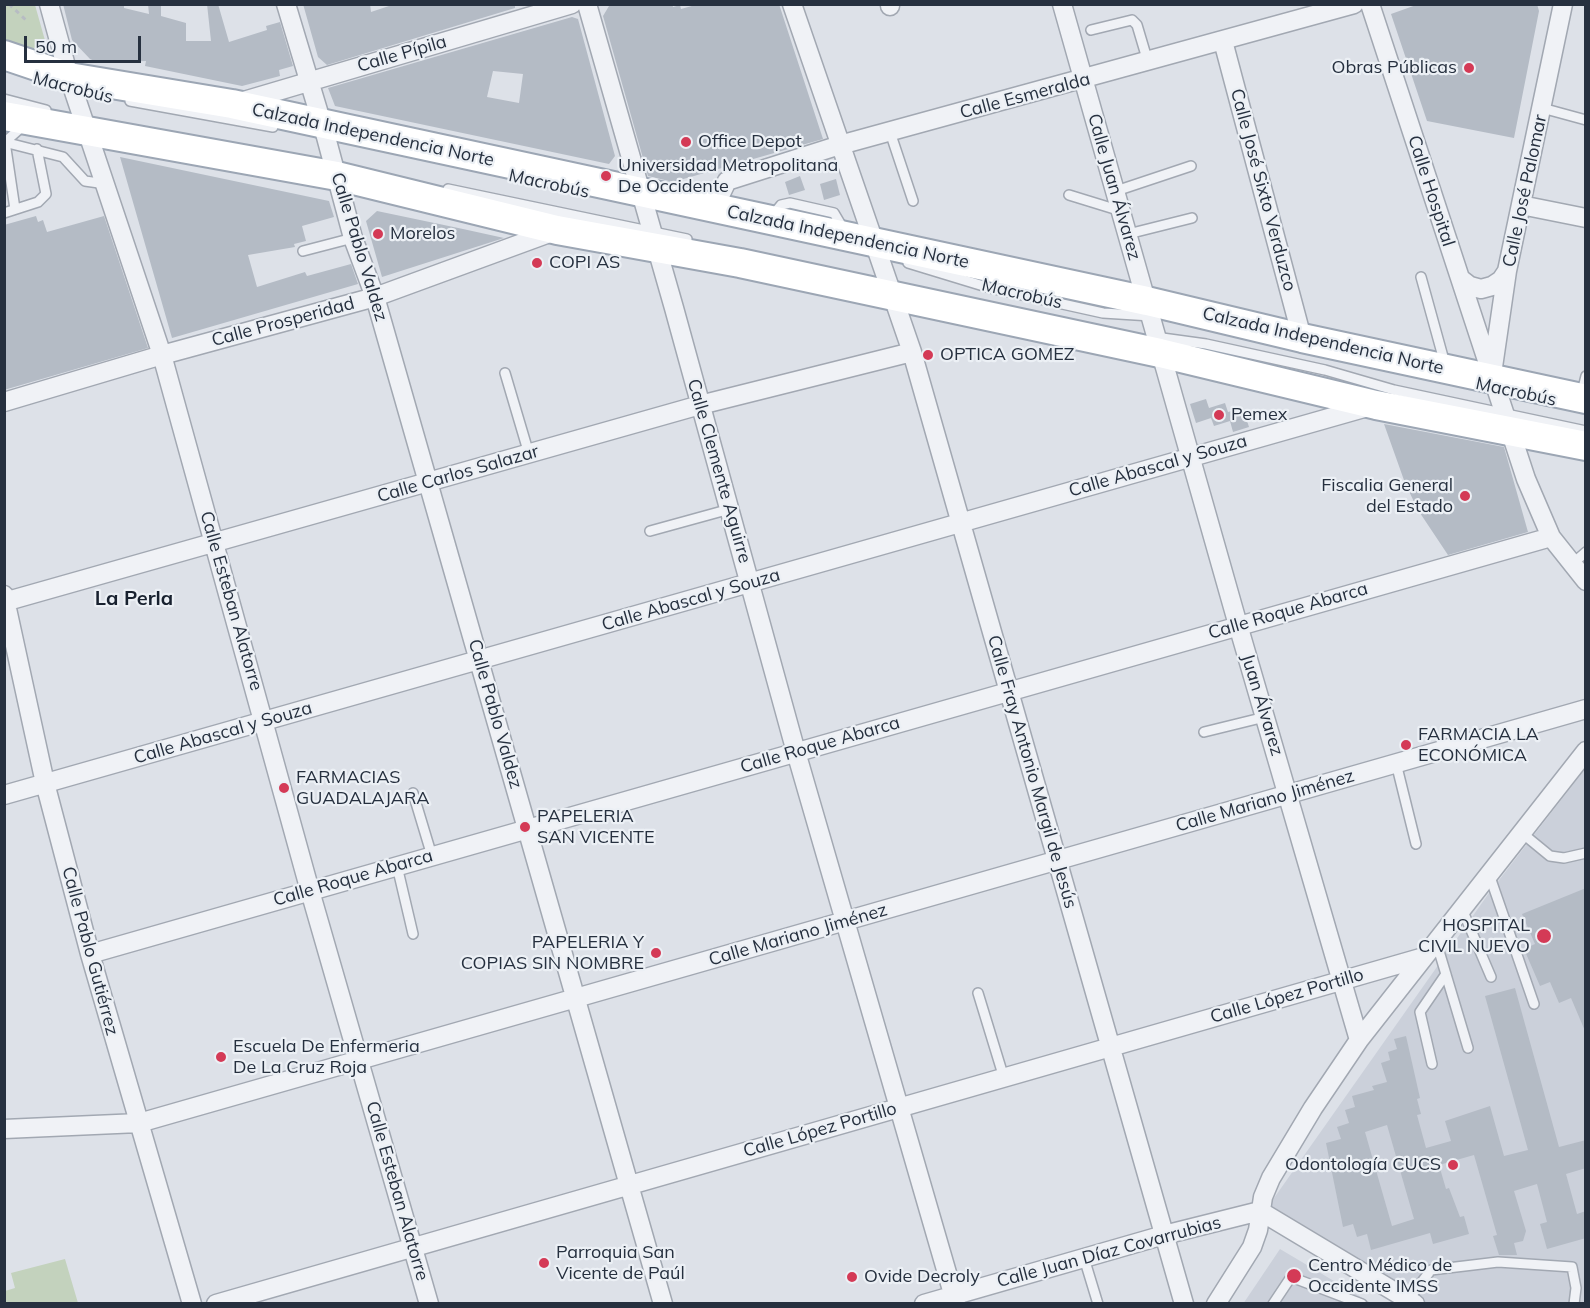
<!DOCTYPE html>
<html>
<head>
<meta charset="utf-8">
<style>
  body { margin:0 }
  #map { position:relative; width:1590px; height:1308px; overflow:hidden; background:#dde1e8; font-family:Mulish,sans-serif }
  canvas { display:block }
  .frame { position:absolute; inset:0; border:6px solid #26303f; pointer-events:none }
  .scale { position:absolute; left:24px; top:36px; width:117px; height:27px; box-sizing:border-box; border:3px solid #26303f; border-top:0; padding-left:8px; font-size:18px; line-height:21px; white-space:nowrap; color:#26303f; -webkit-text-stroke:4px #ecf0f5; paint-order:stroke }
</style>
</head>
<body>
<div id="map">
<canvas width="1590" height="1308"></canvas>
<div class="frame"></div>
<div class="scale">50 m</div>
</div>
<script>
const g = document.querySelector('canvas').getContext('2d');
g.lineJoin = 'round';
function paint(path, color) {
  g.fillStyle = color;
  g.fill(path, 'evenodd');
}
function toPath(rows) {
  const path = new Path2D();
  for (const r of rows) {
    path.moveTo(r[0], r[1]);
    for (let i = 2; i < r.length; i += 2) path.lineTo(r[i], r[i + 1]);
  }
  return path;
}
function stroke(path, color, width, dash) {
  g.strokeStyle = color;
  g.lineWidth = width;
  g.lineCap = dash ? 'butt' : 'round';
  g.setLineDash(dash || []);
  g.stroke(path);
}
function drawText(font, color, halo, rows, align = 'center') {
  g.font = font + ' Mulish,sans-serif';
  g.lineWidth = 4.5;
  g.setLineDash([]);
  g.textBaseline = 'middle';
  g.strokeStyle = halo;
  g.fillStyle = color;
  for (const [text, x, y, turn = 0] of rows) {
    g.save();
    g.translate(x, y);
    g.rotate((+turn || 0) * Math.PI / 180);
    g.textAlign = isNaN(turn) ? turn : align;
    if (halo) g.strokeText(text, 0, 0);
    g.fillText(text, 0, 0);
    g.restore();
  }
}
paint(toPath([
  [1585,769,1585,1303,1424,1303,1267,1208,1489,893],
  [1280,1249,1371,1303,1243,1304]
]), '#cbd0da');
paint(toPath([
  [4,5,35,5,46,44,38,58,5,46],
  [65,1259,78,1303,5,1303,5,1291,15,1288,11,1273]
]), '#c3d2bd');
paint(toPath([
  [63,4,124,4,124,8,149,14,148,4,161,4,161,16,186,23,186,41,211,41,207,4,218,4,229,42,267,30,266,26,280,22,293,66,279,70,280,76,242,86,145,66,146,61,99,63,90,59,72,40],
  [303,4,370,4,371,12,395,4,515,4,515,8,327,65,318,57],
  [615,4,672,4,673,7,680,5,681,9,699,4,779,4,823,139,673,182,648,176,603,16,609,6],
  [1419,4,1537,4,1539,11,1514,138,1427,121,1391,14],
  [572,17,578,19,615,156,609,164,335,106,328,88],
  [493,71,523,74,519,103,487,97],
  [120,157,329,201,334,217,302,226,306,241,294,244,295,247,248,255,257,287,305,272,307,276,351,264,358,284,172,338],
  [800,176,805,190,789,195,785,182],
  [836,179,840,195,824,200,820,184],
  [377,211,463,229,504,238,382,277,366,221],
  [36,216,38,222,43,220,47,232,104,216,148,348,4,390,4,225],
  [1206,399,1209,408,1225,403,1228,412,1243,408,1249,427,1233,432,1230,421,1214,426,1211,418,1196,423,1190,404],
  [1384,424,1504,447,1528,532,1448,555,1418,510,1405,483],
  [1586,888,1586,1031,1585,1031,1571,998,1559,1003,1550,982,1540,986,1524,949,1535,944,1522,914],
  [1515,988,1559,1147,1586,1140,1586,1168,1566,1174,1577,1214,1586,1211,1586,1238,1547,1249,1540,1224,1547,1222,1537,1184,1514,1191,1526,1231,1523,1241,1514,1243,1517,1255,1499,1255,1493,1236,1497,1235,1474,1155,1439,1165,1446,1189,1449,1188,1460,1217,1464,1216,1469,1234,1433,1244,1430,1233,1371,1250,1367,1234,1357,1237,1353,1224,1343,1227,1326,1143,1341,1139,1337,1127,1349,1123,1345,1110,1355,1107,1352,1096,1374,1090,1372,1086,1387,1082,1381,1063,1390,1060,1388,1052,1397,1049,1394,1039,1406,1036,1420,1098,1417,1099,1421,1114,1417,1115,1426,1148,1451,1141,1445,1121,1490,1106,1504,1156,1528,1150,1485,996],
  [1387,1125,1414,1219,1392,1226,1365,1132]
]), '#b4bbc5');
const lane = toPath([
  [1091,30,1132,20,1137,25,1148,62],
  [4,99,46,110],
  [130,101,273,127],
  [1542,108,1586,120],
  [890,132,913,201],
  [4,142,63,157,85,181,106,184],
  [448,189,687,239],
  [1116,191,1191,166],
  [1069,195,1121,211],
  [15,209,5,142,24,125],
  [4,213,38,202,46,194,37,149],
  [773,215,781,205,790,203,834,213,844,230],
  [1128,234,1192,218],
  [303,251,353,238],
  [908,263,990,288,1103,313,1151,316],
  [1421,277,1445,364],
  [1155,337,1206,344,1325,370,1394,390,1586,431],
  [505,373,529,454],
  [1581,396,1586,376],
  [650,531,730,509],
  [1571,565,1586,552],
  [1204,732,1265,717],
  [1396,763,1416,844],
  [413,793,432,856],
  [1522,833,1550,856,1564,858,1586,853],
  [397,866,413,934],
  [1489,874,1534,1004],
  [1462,909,1491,977],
  [1436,941,1468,1048],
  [978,993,1004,1078],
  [1432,1064,1420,1012,1446,974],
  [1084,1258,1098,1304],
  [1408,1300,1431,1270,1498,1262,1572,1267,1576,1288,1574,1304],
  [1273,1304,1291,1277,1362,1304]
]);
const street = toPath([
  [49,4,69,77,162,355,310,891,429,1304],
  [286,4,326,137,353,238,375,297,663,1304],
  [587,4,674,308,796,752,956,1304],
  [792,4,912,352,1184,1304],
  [890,4,890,6],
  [1062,4,1238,625,1359,1040],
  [1370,4,1526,479,1551,537,1586,581],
  [1223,41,1302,338],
  [237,103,572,4],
  [1521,205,1586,218],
  [714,208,727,181,840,145,1354,4],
  [1461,279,1470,286,1481,289,1492,286,1501,280,1507,271],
  [1492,374,1507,271,1563,4],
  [4,402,162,355,375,297,555,231],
  [4,595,45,783,90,954,192,1304],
  [4,602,700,405,912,352],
  [4,795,1371,406],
  [90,954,1551,537],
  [4,1129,139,1123,1586,709],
  [216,1304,1424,957],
  [924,1304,1164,1235,1260,1211,1415,1304],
  [1216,1304,1252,1247,1258,1230,1263,1197,1271,1178,1313,1108,1359,1040,1586,751]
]);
const primary = toPath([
  [4,55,69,77,232,104,1147,301,1302,338,1586,399],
  [4,116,337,176,557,230,740,263,1160,353,1376,405,1586,446]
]);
stroke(lane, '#a2a8b2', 12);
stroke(street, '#a2a8b2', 21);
stroke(primary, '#9ca6b4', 32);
stroke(toPath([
  [9,4,28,22]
]), '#b7bcc3', 3, [4.5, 4.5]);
stroke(lane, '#f0f2f6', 9);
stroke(street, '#f0f2f6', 18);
stroke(primary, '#fff', 28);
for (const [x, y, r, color] of [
  [1469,68,6,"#d43a56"],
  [686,142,6,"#d43a56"],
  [606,176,6,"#d43a56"],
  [378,234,6,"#d43a56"],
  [537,263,6,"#d43a56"],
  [928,355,6,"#d43a56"],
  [1219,415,6,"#d43a56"],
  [1465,496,6,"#d43a56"],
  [1406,745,6,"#d43a56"],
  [284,788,6,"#d43a56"],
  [525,827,6,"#d43a56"],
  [1544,936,8,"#d43a56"],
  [656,953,6,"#d43a56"],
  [221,1057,6,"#d43a56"],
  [1453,1165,6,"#d43a56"],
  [544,1263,6,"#d43a56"],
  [1294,1276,8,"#d43a56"],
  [852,1277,6,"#d43a56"]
]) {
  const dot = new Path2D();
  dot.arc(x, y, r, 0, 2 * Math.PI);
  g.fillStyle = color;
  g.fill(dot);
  stroke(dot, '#ecf0f5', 2);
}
drawText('18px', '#26303f', '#ecf0f5', [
  ["Calle Pípila",402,54,-16],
  ["Macrobús",73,88,14],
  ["Calle Esmeralda",1025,96,-15],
  ["Calzada Independencia Norte",373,135,12],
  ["Macrobús",549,184,12],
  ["Calle Juan Álvarez",1114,187,74],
  ["Calle José Sixto Verduzco",1263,190,75],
  ["Calle Hospital",1431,191,72],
  ["Calle José Palomar",1525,191,-78],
  ["Calzada Independencia Norte",848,237,12],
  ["Calle Pablo Valdez",359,247,73],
  ["Macrobús",1022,294,13],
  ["Calle Prosperidad",283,322,-15],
  ["Calzada Independencia Norte",1323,341,13],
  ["Macrobús",1516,392,12],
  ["Calle Abascal y Souza",1158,466,-16],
  ["Calle Clemente Aguirre",719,471,74],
  ["Calle Carlos Salazar",458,474,-16],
  ["Calle Abascal y Souza",691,600,-16],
  ["Calle Esteban Alatorre",231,601,74],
  ["Calle Roque Abarca",1288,611,-16],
  ["Juan Álvarez",1262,705,73],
  ["Calle Pablo Valdez",495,714,74],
  ["Calle Abascal y Souza",223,733,-16],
  ["Calle Roque Abarca",820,745,-16],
  ["Calle Fray Antonio Margil de Jesús",1032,772,74],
  ["Calle Mariano Jiménez",1265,801,-16],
  ["Calle Roque Abarca",353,878,-16],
  ["Calle Mariano Jiménez",798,935,-16],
  ["Calle Pablo Gutiérrez",90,951,75],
  ["Calle López Portillo",1287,996,-16],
  ["Calle López Portillo",820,1130,-16],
  ["Calle Esteban Alatorre",397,1191,74],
  ["Calle Juan Díaz Covarrubias",1109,1252,-15]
]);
drawText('18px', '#26303f', '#ecf0f5', [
  ["Obras Públicas",1457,68,"right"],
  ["Office Depot",698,142],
  ["Universidad Metropolitana",618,166],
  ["De Occidente",618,187],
  ["Morelos",390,234],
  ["COPI AS",549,263],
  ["OPTICA GOMEZ",940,355],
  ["Pemex",1231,415],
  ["Fiscalia General",1453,486,"right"],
  ["del Estado",1453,507,"right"],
  ["FARMACIA LA",1418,735],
  ["ECONÓMICA",1418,756],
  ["FARMACIAS",296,778],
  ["GUADALAJARA",296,799],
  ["PAPELERIA",537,817],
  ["SAN VICENTE",537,838],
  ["HOSPITAL",1530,926,"right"],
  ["CIVIL NUEVO",1530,947,"right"],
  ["PAPELERIA Y",644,943,"right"],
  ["COPIAS SIN NOMBRE",644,964,"right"],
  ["Escuela De Enfermeria",233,1047],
  ["De La Cruz Roja",233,1068],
  ["Odontología CUCS",1441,1165,"right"],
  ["Parroquia San",556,1253],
  ["Vicente de Paúl",556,1274],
  ["Centro Médico de",1308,1266],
  ["Occidente IMSS",1308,1287],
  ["Ovide Decroly",864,1277]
], 'left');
drawText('bold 20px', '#18212f', '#ecf0f5', [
  ["La Perla",134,599]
]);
</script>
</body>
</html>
